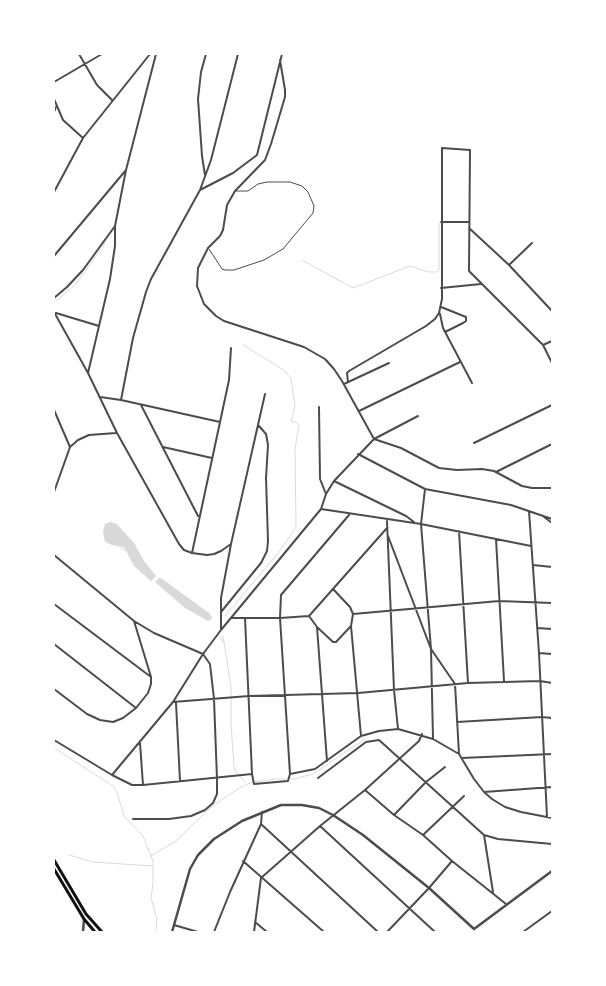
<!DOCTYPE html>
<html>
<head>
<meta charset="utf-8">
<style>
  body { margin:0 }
  #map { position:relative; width:606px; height:986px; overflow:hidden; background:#fff; font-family:Merriweather,serif }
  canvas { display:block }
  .frame { position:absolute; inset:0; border:55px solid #fff; pointer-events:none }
</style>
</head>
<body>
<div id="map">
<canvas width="606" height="986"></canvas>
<div class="frame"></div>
</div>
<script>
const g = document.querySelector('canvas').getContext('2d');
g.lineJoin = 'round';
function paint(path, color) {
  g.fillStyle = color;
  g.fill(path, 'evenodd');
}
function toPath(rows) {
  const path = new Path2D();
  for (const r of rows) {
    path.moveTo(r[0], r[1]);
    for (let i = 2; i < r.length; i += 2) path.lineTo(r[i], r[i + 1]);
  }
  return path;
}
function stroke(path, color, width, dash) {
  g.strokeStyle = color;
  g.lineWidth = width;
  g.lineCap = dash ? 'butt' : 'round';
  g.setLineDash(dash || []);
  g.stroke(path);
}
paint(toPath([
  [111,522,117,524,134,543,144,561,156,576,151,581,134,566,124,547,112,545,105,542,103,531,105,524],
  [159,578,161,578,209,613,212,617,211,620,208,621,185,608,155,582]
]), '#d9d9d9');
stroke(toPath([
  [302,260,353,288,410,266,428,272,437,272,439,270,439,224,441,222],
  [54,303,76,284,106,242],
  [119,546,126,551],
  [225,616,279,552,296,527,295,449,299,425,297,423,291,421,295,406,291,379,285,371,242,344],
  [220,636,223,642],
  [223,636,231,687,231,723,234,767,236,772,246,783],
  [54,748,113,786,117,792,124,816,143,836,153,861,153,884,151,898,157,919,156,932],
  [69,855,93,862,152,866],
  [151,856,176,841,210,808,239,788,252,782,276,779,294,779,313,774,365,739]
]), '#d9d9d9', 1);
stroke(toPath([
  [209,249,222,269,225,270,234,270,264,260,283,249,313,213,314,206,308,192,302,186,290,182,267,182,258,184,248,191,236,191]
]), '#4c4c4c', 1);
stroke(toPath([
  [79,54,97,85,112,100],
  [280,60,285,90,285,97,271,144,265,160,235,191,227,205,223,230,220,236,208,248,198,268,197,286,204,304,216,316,224,321,304,347,325,359,334,369,342,381,374,439,401,448,439,468,457,470,482,469,494,471,522,486,532,488,552,488],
  [54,82,102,54],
  [54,99,63,120,83,138],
  [54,112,56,107],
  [205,175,202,156,198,99,201,72,206,54],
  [200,190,211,160,238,54],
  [54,192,83,138,150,54],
  [441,222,469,222],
  [469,228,509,265,552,311],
  [54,256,126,170],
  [509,265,532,243],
  [441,288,481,284],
  [54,298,67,287,83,270,115,226],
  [441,307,466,317,466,321,463,323,445,332],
  [54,312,88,373,117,433,179,544,184,550,192,553,207,555,214,554,221,551,231,544],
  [56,313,99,326],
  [440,314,443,328,472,383],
  [543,345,552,341],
  [88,373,110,279,115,246,115,226,126,170,156,54],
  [348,382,347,373,349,371,426,326,435,319,439,313,442,299,442,148,470,150,469,271,543,345,552,363],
  [344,384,389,363],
  [100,397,121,400,220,422],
  [121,400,133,338,146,292,151,279,200,190,233,173,257,155,282,54],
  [141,405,198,516],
  [319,407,320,479,326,494],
  [54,410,70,447],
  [359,411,460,362],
  [474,443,552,405],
  [163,447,212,458],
  [358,454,425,489,511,505,552,519],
  [496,472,552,444],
  [334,481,406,516,414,522],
  [425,489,421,524,431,649,433,739],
  [54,492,70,447,78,440,89,435,116,433],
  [321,509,421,524,531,546],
  [529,511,539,653,547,817],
  [544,517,552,523],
  [387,521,394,690,398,729],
  [459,531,468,683],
  [388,536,431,649,455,684,459,754],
  [496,539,504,681],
  [192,553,229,380,231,348],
  [54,555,134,621,154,633,203,654,210,664,214,699,217,779,217,794,213,803,205,810,191,816,169,819,133,819],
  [533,565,552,567],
  [54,604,151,677],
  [221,612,261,563,267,551,268,541,266,478,268,445,266,434,259,426],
  [353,614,499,601,552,603],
  [309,616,317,627,333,642,336,642,351,626,353,614,350,607,333,589],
  [232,618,280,618,309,616,387,528],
  [245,618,252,774,254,784,288,781,290,774,280,618,281,595,349,515],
  [351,626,361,736],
  [317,627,327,761],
  [537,628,552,629],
  [221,629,221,598,231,544,265,394],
  [54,644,136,708],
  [539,653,552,654],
  [54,689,87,714,100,720,113,722,123,718,136,708,148,693,151,684,151,677,134,621],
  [173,702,249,696,358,693,468,683,540,681,552,683],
  [176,703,180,781],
  [457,722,542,717,552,718],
  [54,740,112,775,132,785,143,785,252,774],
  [140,743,143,785],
  [462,758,552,754],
  [290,774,315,769,361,736,379,731,398,729,433,739,459,754,474,779,484,792,492,799,505,807,521,812,552,818],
  [112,775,173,702,203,654,221,630,321,509,326,494,334,481,374,439,418,416],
  [318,778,366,742,379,740,484,835,498,839,552,844],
  [365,790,394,815,423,835,452,861,506,904],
  [484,792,552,787],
  [394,815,426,782,445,767],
  [261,824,378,932],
  [320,826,435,932],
  [423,835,464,796],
  [484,835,493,892],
  [243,861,324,932],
  [255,922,267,932],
  [174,925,198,932],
  [214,932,230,892,261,824,262,812],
  [254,932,261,878,320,826,365,790,419,741,422,734],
  [387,932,429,888,452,861],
  [523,932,552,911]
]), '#4c4c4c', 2);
stroke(toPath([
  [83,932,84,919],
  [172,932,190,869,198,855,214,839,242,821,281,805,302,805,319,808,333,815,363,835,429,888,474,929,552,871]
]), '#4c4c4c', 2.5);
stroke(toPath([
  [54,860,86,914,102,932],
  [54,869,84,919,95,932]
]), '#111', 3);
</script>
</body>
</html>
